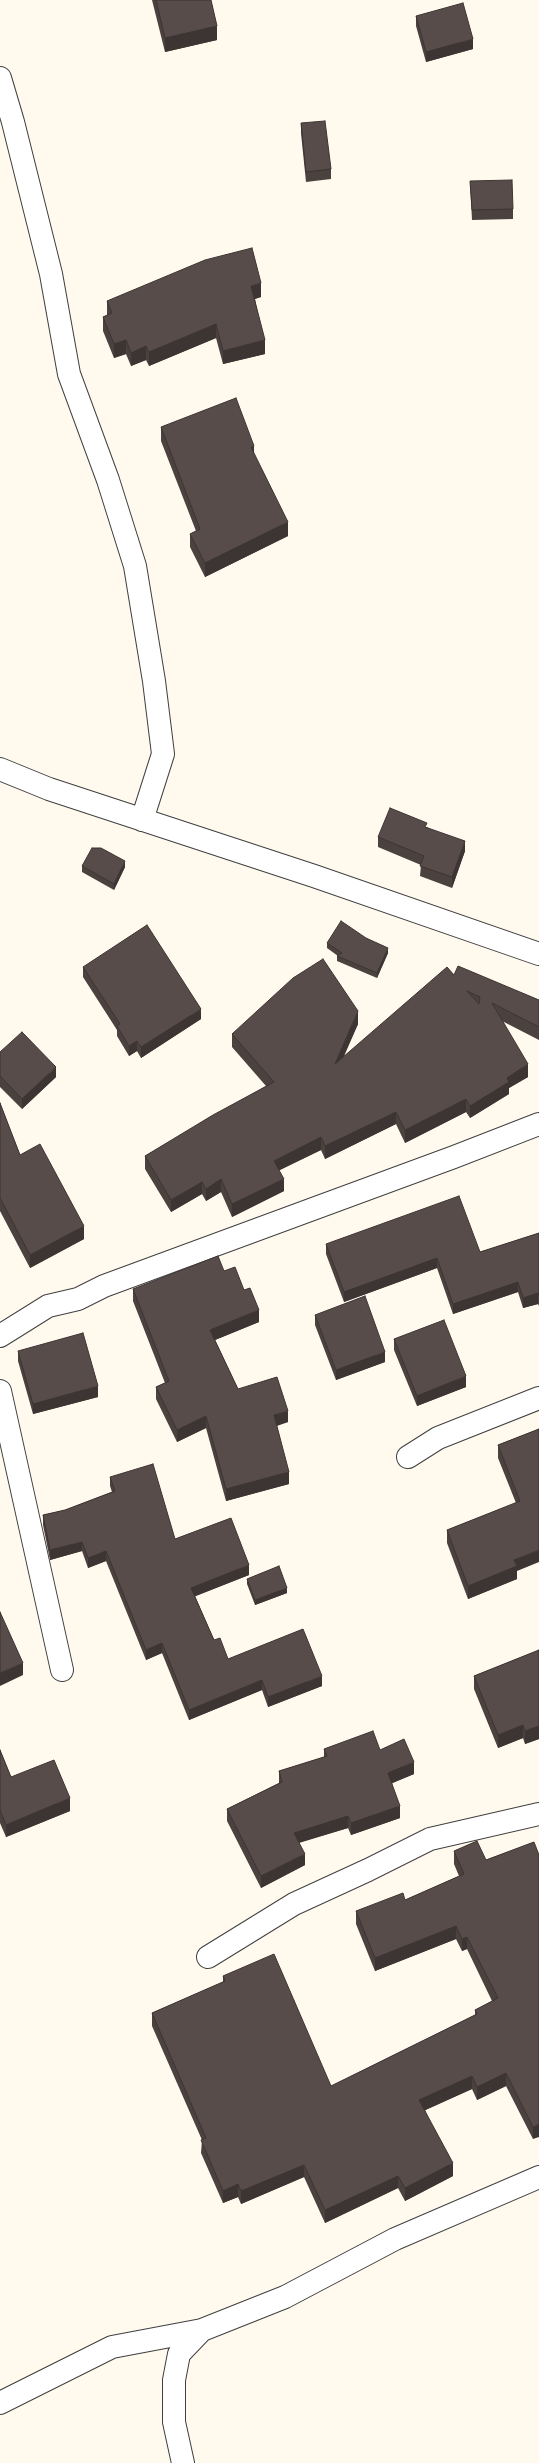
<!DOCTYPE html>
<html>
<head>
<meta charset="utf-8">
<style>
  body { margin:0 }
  canvas { display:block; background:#fff9ee }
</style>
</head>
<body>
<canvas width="539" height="2463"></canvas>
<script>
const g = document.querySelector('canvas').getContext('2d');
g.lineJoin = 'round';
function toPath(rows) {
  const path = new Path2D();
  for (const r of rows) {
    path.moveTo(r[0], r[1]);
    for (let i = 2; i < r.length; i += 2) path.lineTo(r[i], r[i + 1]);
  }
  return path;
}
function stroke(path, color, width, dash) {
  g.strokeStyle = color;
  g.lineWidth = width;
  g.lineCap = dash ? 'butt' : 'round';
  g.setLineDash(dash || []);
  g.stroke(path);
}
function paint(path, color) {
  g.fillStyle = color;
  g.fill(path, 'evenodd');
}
const street = toPath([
  [0,78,13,122,51,274,69,374,108,480,135,566,154,681,163,754,142,820],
  [0,769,49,789,314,876,539,954],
  [0,1336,48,1306,78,1299,104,1286,454,1157,539,1124],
  [0,1391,62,1670],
  [408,1457,438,1438,539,1398],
  [208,1957,294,1904,368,1870,430,1839,539,1814],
  [0,2403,112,2347,202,2330],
  [183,2463,174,2422,174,2380,179,2354,202,2330,285,2297,395,2239,539,2177]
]);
stroke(street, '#404040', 24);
stroke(street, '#fff', 22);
paint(toPath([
  [152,0,211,0,217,40,165,52],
  [416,16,473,49,426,62,416,26],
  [301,123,331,169,331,179,306,182,301,133],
  [470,181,513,209,513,219,472,220],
  [261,297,255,299,265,354,223,364,216,338,149,366,146,360,131,366,126,354,114,358,103,331,103,317,107,315,107,301],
  [161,427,254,454,288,536,205,577,190,547,190,534,196,531,161,441],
  [427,827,465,851,452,888,420,876,421,865,378,847,378,837],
  [82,866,125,867,114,890,82,872],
  [327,943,388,953,377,978,337,961,337,956,338,956,327,948],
  [83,967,201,1019,141,1058,137,1051,129,1056,117,1036,117,1030,83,977],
  [454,975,539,1000,539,1040,502,1021,528,1077,509,1088,509,1094,470,1118,466,1112,405,1143,396,1124,325,1159,321,1150,279,1170,284,1191,232,1217,221,1192,206,1201,202,1194,171,1212,145,1169,145,1156,266,1086,232,1047,232,1034,358,1024,343,1057],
  [0,1052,56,1077,22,1109,0,1087],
  [0,1103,20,1155,84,1239,30,1268,0,1211],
  [539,1233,539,1306,538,1304,523,1308,518,1292,453,1314,437,1268,344,1302,326,1254,326,1244,480,1252],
  [224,1271,259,1322,215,1340,238,1389,288,1422,277,1426,289,1484,226,1501,206,1428,177,1442,156,1399,156,1387,165,1383,133,1301,133,1289],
  [315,1315,385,1362,336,1380,315,1325],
  [394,1339,466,1387,417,1406,394,1350],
  [18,1351,98,1397,33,1414,18,1361],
  [539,1429,517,1571,517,1579,468,1599,447,1543,447,1530,516,1503,498,1458,498,1445],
  [110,1477,175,1539,249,1575,195,1596,214,1640,228,1659,322,1686,268,1707,262,1690,189,1720,162,1653,146,1660,106,1561,88,1568,82,1551,50,1560,43,1525,43,1515,65,1510,112,1492,110,1486],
  [247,1579,287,1593,255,1605,247,1584],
  [539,1650,539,1739,525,1744,523,1738,498,1748,474,1689,474,1676],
  [324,1749,380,1750,414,1774,392,1783,400,1818,351,1835,348,1828,299,1843,305,1865,261,1888,227,1821,227,1809,279,1783,279,1771,324,1757],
  [0,1750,11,1777,70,1811,6,1837,0,1823],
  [534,1842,533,2139,506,2086,477,2100,472,2089,425,2110,453,2176,405,2201,398,2188,325,2223,304,2177,241,2204,238,2197,223,2203,201,2153,202,2140,152,2026,152,2013,223,1982,223,1976,331,2086,475,2015,475,2010,492,2001,467,1949,462,1951,456,1939,375,1971,356,1924,356,1911,405,1900,459,1876,454,1864,454,1851,486,1860]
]), '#4b413f');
paint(toPath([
  [217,26,217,40,165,52,165,38],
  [473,39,473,49,426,62,426,52],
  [261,283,261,297,251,300,251,286],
  [216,324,216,338,149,366,149,352],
  [126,340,126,354,114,358,114,344],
  [265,340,265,354,223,364,223,351],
  [146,346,146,360,131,366,131,353],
  [254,446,254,460,251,447],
  [288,522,288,536,205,577,205,563],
  [465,841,465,851,452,888,452,877],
  [125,861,125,867,114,890,114,884],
  [388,948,388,953,377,978,377,973],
  [201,1009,201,1019,141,1058,141,1047],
  [358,1011,358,1024,335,1077,335,1064],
  [137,1041,137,1051,129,1056,129,1046],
  [528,1064,528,1077,509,1088,509,1094,470,1118,470,1106,507,1078],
  [56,1067,56,1077,22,1109,22,1099],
  [466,1099,466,1112,405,1143,405,1130],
  [396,1112,396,1124,325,1159,325,1146],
  [321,1137,321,1150,274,1173,274,1161],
  [221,1179,221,1192,206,1201,206,1189],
  [284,1179,284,1191,232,1217,232,1204],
  [202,1182,202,1194,171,1212,171,1200],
  [84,1226,84,1239,30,1268,30,1255],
  [437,1258,437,1268,344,1302,344,1292],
  [518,1282,518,1292,453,1314,453,1304],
  [538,1293,538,1304,523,1308,523,1298],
  [259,1310,259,1322,210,1342,210,1330],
  [385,1352,385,1362,336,1380,336,1370],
  [466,1376,466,1387,417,1406,417,1396],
  [98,1386,98,1397,33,1414,33,1404],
  [288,1411,288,1422,274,1426,274,1415],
  [206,1416,206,1428,177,1442,177,1430],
  [289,1472,289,1484,226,1501,226,1489],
  [82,1542,82,1551,50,1560,50,1550],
  [539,1550,539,1562,517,1571,517,1579,468,1599,468,1586,514,1560],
  [106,1551,106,1561,88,1568,88,1558],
  [249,1565,249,1575,191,1598,191,1588],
  [287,1588,287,1593,255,1605,255,1600],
  [162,1643,162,1653,146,1660,146,1650],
  [23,1663,23,1675,0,1686,0,1673],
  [322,1676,322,1686,268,1707,268,1697],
  [262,1680,262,1690,189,1720,189,1710],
  [523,1725,523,1738,498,1748,498,1735],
  [539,1726,539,1739,525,1744,525,1731],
  [414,1762,414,1774,388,1785,388,1773],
  [70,1798,70,1811,6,1837,6,1825],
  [400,1806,400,1818,351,1835,351,1823],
  [348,1816,348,1828,294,1844,294,1833],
  [305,1854,305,1865,261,1888,261,1876],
  [456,1926,456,1939,375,1971,375,1958],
  [467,1937,467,1949,462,1951,462,1939],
  [506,2073,506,2086,477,2100,477,2087],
  [472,2076,472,2089,419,2113,419,2100],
  [539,2124,539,2137,533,2139,533,2127],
  [453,2163,453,2176,405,2201,405,2188],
  [304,2165,304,2177,241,2204,241,2191],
  [398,2176,398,2188,325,2223,325,2210],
  [238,2184,238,2197,223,2203,223,2191]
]), '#3d3533');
const building = toPath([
  [156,0,211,0,217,26,165,38,156,0],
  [463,3,473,39,426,52,416,16,463,3],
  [325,121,331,169,306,172,301,123,325,121],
  [512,180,513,209,472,210,470,181,512,180],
  [252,248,261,283,251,286,265,340,223,351,216,324,149,352,146,346,131,353,126,340,114,344,103,317,112,313,107,301,205,260,252,248],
  [236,398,254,446,251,447,288,522,205,563,190,534,200,529,161,427,236,398],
  [390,808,427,823,425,827,465,841,452,877,420,866,424,856,378,837,390,808],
  [92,848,101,848,125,861,114,884,82,866,92,848],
  [341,921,366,938,388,948,377,973,337,956,342,953,327,943,341,921],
  [147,925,201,1009,141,1047,137,1041,129,1046,117,1026,120,1024,83,967,147,925],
  [323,959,358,1011,335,1064,447,967,454,975,458,966,539,1000,539,1027,492,1003,528,1064,507,1078,509,1082,470,1106,466,1099,405,1130,396,1112,325,1146,321,1137,274,1161,284,1179,232,1204,221,1179,206,1189,202,1182,171,1200,145,1156,213,1115,274,1082,232,1034,293,978,323,959],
  [467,991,480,997,479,1004,467,991],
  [22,1032,56,1067,22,1099,0,1076,0,1052,22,1032],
  [0,1103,20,1155,40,1144,84,1226,30,1255,0,1198,0,1103],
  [459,1196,480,1252,539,1233,539,1296,538,1293,523,1298,518,1282,453,1304,437,1258,344,1292,326,1244,459,1196],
  [218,1256,224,1271,235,1267,244,1290,250,1288,259,1310,210,1330,238,1389,277,1377,288,1411,274,1415,289,1472,226,1489,206,1416,177,1430,156,1387,169,1381,133,1289,218,1256],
  [365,1296,385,1352,336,1370,315,1315,365,1296],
  [444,1320,466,1376,417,1396,394,1339,444,1320],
  [83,1333,98,1386,33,1404,18,1351,83,1333],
  [539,1429,539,1550,514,1560,517,1566,468,1586,447,1530,520,1501,498,1445,539,1429],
  [153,1464,175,1539,231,1518,249,1565,191,1588,214,1640,220,1638,228,1659,303,1629,322,1676,268,1697,262,1680,189,1710,162,1643,146,1650,106,1551,88,1558,82,1542,50,1550,43,1515,65,1510,115,1491,110,1477,153,1464],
  [279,1566,287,1588,255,1600,247,1579,279,1566],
  [0,1612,23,1663,0,1673,0,1612],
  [539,1650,539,1726,525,1731,523,1725,498,1735,474,1676,539,1650],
  [373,1731,380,1750,404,1739,414,1762,388,1773,400,1806,351,1823,348,1816,294,1833,305,1854,261,1876,227,1809,282,1782,279,1771,327,1756,324,1749,373,1731],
  [0,1750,11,1777,54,1760,70,1798,6,1825,0,1810,0,1750],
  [477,1841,486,1860,534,1842,539,1855,539,2124,533,2127,506,2073,477,2087,472,2076,419,2100,453,2163,405,2188,398,2176,325,2210,304,2165,241,2191,238,2184,223,2191,201,2140,206,2138,152,2013,225,1981,223,1976,274,1954,331,2086,477,2014,475,2010,498,1998,467,1937,462,1939,456,1926,375,1958,356,1911,403,1893,405,1900,464,1874,454,1851,477,1841]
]);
paint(building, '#574c49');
stroke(building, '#3d3533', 1);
</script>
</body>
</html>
